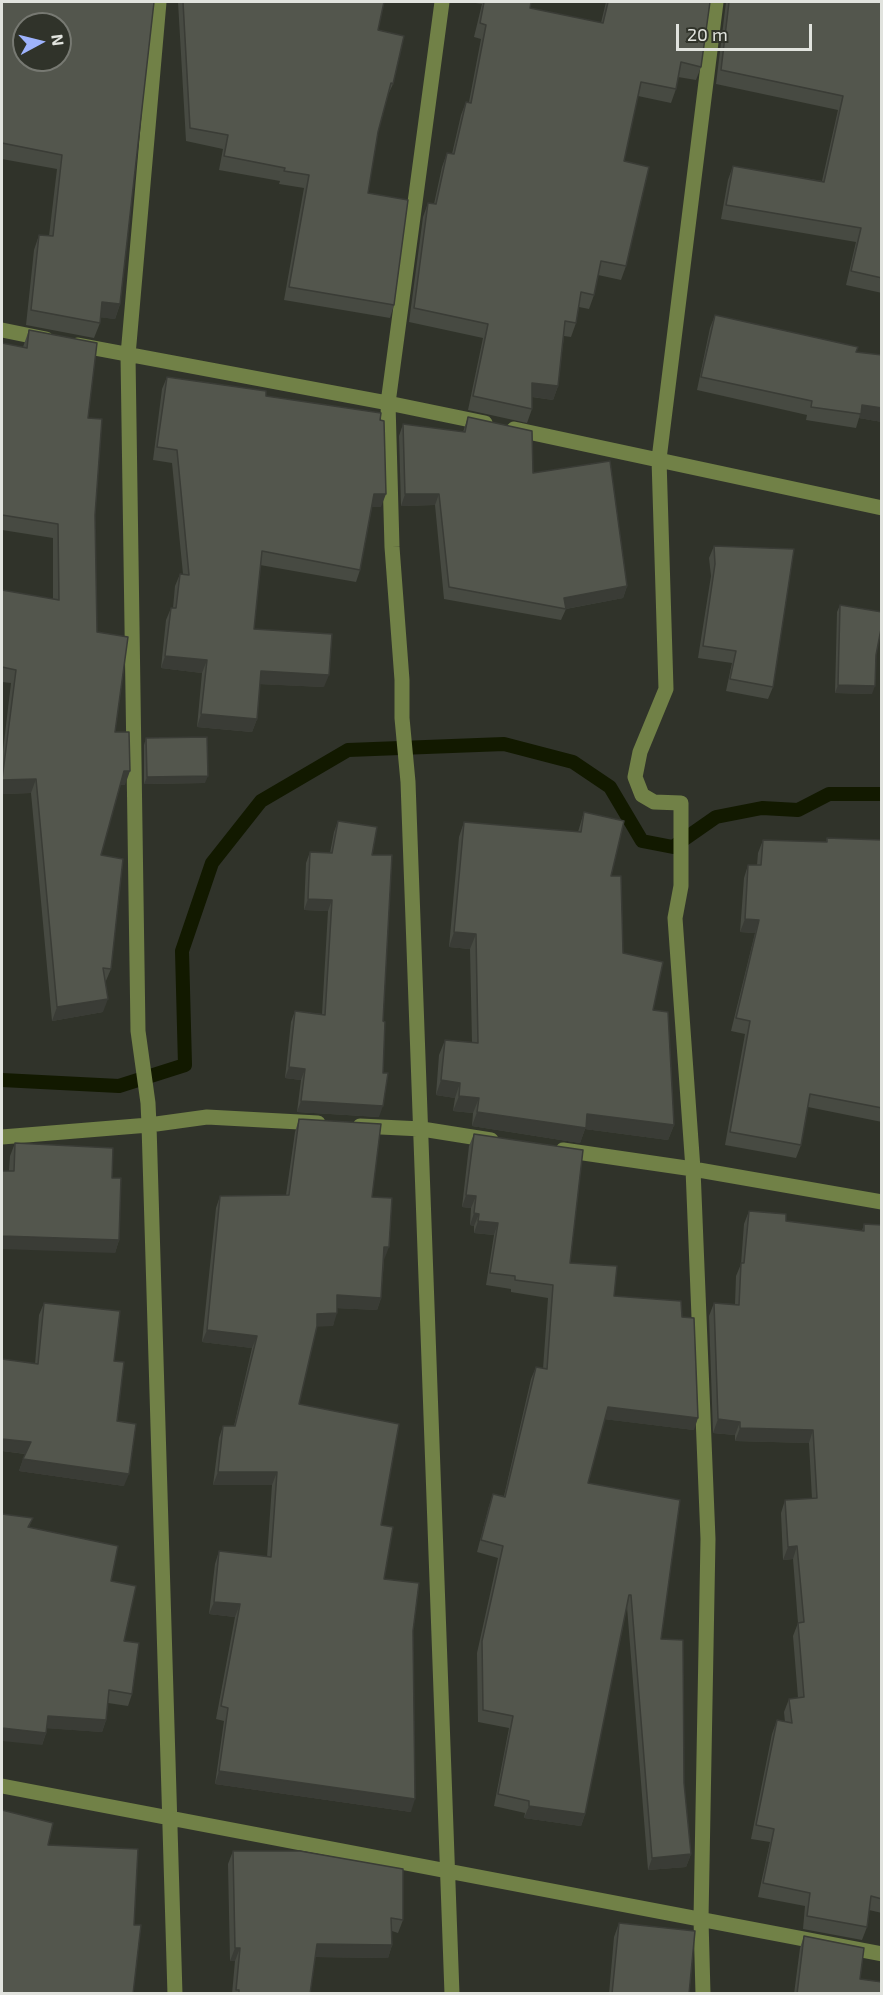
<!DOCTYPE html>
<html>
<head>
<meta charset="utf-8">
<style>
  body { margin:0 }
  #map { position:relative; width:883px; height:1995px; overflow:hidden; background:#30332a; font-family:"Exo 2",sans-serif }
  canvas { display:block }
  .frame { position:absolute; inset:0; border:3px solid #e1e3de; pointer-events:none }
  .north { position:absolute; left:12px; top:12px; width:60px; height:60px; box-sizing:border-box; background:#30332a; border:2px solid #777972; border-radius:50%; rotate:83deg; font-size:16px; font-weight:700; line-height:24px; text-align:center; color:#e1e3de }
  .north::after { content:''; display:block; margin:auto; width:21px; height:27px; background:#9eb3fd; clip-path:polygon(50% 0,100% 100%,50% 72%,0 100%) }
  .scale { position:absolute; left:676px; top:24px; width:136px; height:27px; box-sizing:border-box; border:3px solid #e1e3de; border-top:0; padding-left:8px; font-size:18px; line-height:21px; white-space:nowrap; color:#e1e3de; -webkit-text-stroke:4px #30332a; paint-order:stroke }
</style>
</head>
<body>
<div id="map">
<canvas width="883" height="1995"></canvas>
<div class="frame"></div>
<div class="north">N</div>
<div class="scale">20 m</div>
</div>
<script>
const g = document.querySelector('canvas').getContext('2d');
g.lineJoin = 'round';
function toPath(rows) {
  const path = new Path2D();
  for (const r of rows) {
    path.moveTo(r[0], r[1]);
    for (let i = 2; i < r.length; i += 2) path.lineTo(r[i], r[i + 1]);
  }
  return path;
}
function stroke(path, color, width, dash) {
  g.strokeStyle = color;
  g.lineWidth = width;
  g.lineCap = dash ? 'butt' : 'round';
  g.setLineDash(dash || []);
  g.stroke(path);
}
function paint(path, color) {
  g.fillStyle = color;
  g.fill(path, 'evenodd');
}
stroke(toPath([
  [2,1080,119,1086,185,1065,182,951,212,863,261,801,348,750,504,744,573,762,610,787,642,841,673,847,716,817,762,808,798,810,829,794,882,794]
]), '#121900', 14);
stroke(toPath([
  [159,2,128,355,138,1031,148,1103,149,1125,175,1994],
  [442,2,388,403,392,547,402,680,402,718,408,782,452,1994],
  [2,330,46,339],
  [78,345,388,403,485,423],
  [514,429,882,508],
  [360,1126,422,1129,491,1140],
  [2,1137,149,1125,207,1117,318,1123],
  [563,1150,693,1169,882,1202],
  [2,1786,882,1954],
  [703,1994,701,1919,708,1539,693,1169,675,918,681,886,681,803,654,802,642,795,635,777,640,752,666,689,659,459,716,2]
]), '#718147', 15);
paint(toPath([
  [2,2,120,304,115,319,100,317,100,323,94,338,26,325,34,250,39,235,49,236,57,169,2,159],
  [178,2,384,2,378,30,393,84,387,97,378,132,368,193,394,305,390,318,284,300,304,188,279,184,280,181,219,170,223,149,186,141],
  [469,2,531,2,530,8,601,23,606,2,710,2,701,67,696,80,678,77,676,89,671,103,638,96,624,161,626,266,621,280,598,275,594,295,589,309,579,307,576,323,571,337,564,336,558,386,553,400,532,397,532,409,527,423,468,410,483,338,409,322,423,217,428,203,434,204,442,167,447,153,452,154,461,115,466,102,469,102,481,39,474,37,482,4],
  [726,2,882,2,882,293,846,285,856,242,721,219,728,180,733,166,822,181,838,110,716,84],
  [715,315,856,352,882,355,882,422,859,418,856,428,806,420,807,415,697,390,710,328],
  [29,330,88,418,95,515,97,632,125,785,120,785,101,855,111,969,105,983,103,1012,52,1021,31,793,2,794,2,759,11,683,2,682,2,590,53,599,53,538,2,530,2,343,23,347],
  [167,377,266,396,380,420,381,507,372,507,360,570,356,582,260,565,254,629,324,687,260,684,257,719,252,732,197,727,202,673,161,668,166,620,171,608,173,608,175,586,180,574,183,574,172,463,153,460,162,389],
  [468,417,533,473,627,586,623,598,566,609,561,620,444,599,435,505,401,506,399,436,403,424,463,432],
  [714,546,773,687,768,699,726,691,732,663,698,658,711,576,709,558],
  [840,605,872,694,835,693,837,612],
  [146,738,205,783,144,784,144,745],
  [584,812,611,876,623,953,653,1010,674,1125,668,1140,585,1129,580,1143,472,1126,473,1113,453,1111,455,1098,436,1095,439,1055,445,1040,472,1043,470,949,449,947,459,837,464,822,578,832],
  [338,821,372,855,383,1021,379,1117,297,1112,301,1080,285,1078,291,1022,295,1011,322,1014,328,911,304,910,306,863,310,852,330,853,334,832],
  [827,838,882,840,882,1122,808,1107,801,1145,796,1158,725,1145,745,1034,731,1031,755,933,740,932,744,878,748,865,757,865,758,853,763,840,826,842],
  [299,1119,372,1197,384,1260,381,1298,377,1310,337,1308,333,1326,317,1326,299,1404,381,1525,384,1579,413,1631,411,1812,215,1784,224,1721,216,1719,235,1617,209,1614,215,1564,219,1551,267,1557,272,1485,213,1485,219,1438,223,1426,234,1426,252,1348,202,1342,216,1208,220,1196,286,1195,295,1132],
  [474,1134,570,1263,614,1296,682,1317,694,1430,604,1419,588,1483,661,1639,684,1783,691,1854,686,1867,648,1870,627,1607,585,1814,581,1826,524,1818,525,1813,494,1806,509,1728,478,1722,477,1653,498,1558,477,1552,489,1506,493,1494,504,1496,531,1379,536,1367,543,1369,548,1298,511,1292,511,1289,486,1285,494,1235,474,1233,474,1226,470,1225,471,1208,462,1207,469,1146],
  [15,1143,112,1178,119,1240,115,1253,9,1171,10,1156],
  [749,1211,786,1221,862,1231,864,1224,882,1225,882,1913,869,1910,867,1927,862,1940,803,1929,805,1906,758,1897,770,1842,751,1839,772,1734,777,1720,785,1722,784,1712,789,1699,798,1698,793,1636,798,1623,793,1559,783,1560,781,1513,785,1500,812,1499,809,1443,735,1441,735,1435,713,1433,709,1316,714,1303,735,1304,736,1276,741,1264,744,1224],
  [44,1303,114,1361,117,1421,124,1486,19,1471,25,1454,2,1451,2,1359,35,1364,39,1315],
  [2,1514,33,1518,29,1527,111,1581,124,1641,132,1694,128,1706,108,1703,106,1720,102,1732,47,1728,46,1733,42,1745],
  [233,1851,403,1920,398,1933,392,1931,392,1945,388,1958,315,1957,310,1994,232,1994,235,1961,230,1961,228,1864],
  [619,1923,689,1994,609,1994,614,1937],
  [804,1936,860,1979,882,1994,794,1994,800,1948]
]), '#474a42');
paint(toPath([
  [102,302,120,304,115,319,97,317],
  [532,383,558,386,553,400,527,396],
  [862,405,882,408,882,422,859,418],
  [374,494,386,494,381,507,370,507],
  [405,494,439,494,435,505,401,506],
  [627,586,623,598,565,609,564,598],
  [165,656,207,660,202,673,161,668],
  [261,671,329,675,324,687,256,684],
  [838,685,875,686,872,694,835,693],
  [201,714,257,719,252,732,197,727],
  [124,771,130,771,125,785,119,785],
  [208,776,205,783,144,784,147,777],
  [36,779,31,793,2,794,2,780],
  [308,899,332,900,328,911,304,910],
  [745,919,759,920,755,933,740,932],
  [454,932,476,934,470,949,449,947],
  [108,999,103,1012,52,1021,57,1007],
  [289,1067,305,1069,301,1080,285,1078],
  [441,1080,460,1083,455,1098,436,1095],
  [459,1096,479,1098,473,1113,453,1111],
  [301,1101,383,1106,379,1117,297,1112],
  [477,1112,587,1114,674,1125,668,1140,585,1129,580,1143,472,1126],
  [466,1195,476,1196,471,1208,462,1207],
  [474,1213,479,1214,474,1226,470,1225],
  [478,1221,498,1223,494,1235,474,1233],
  [2,1236,119,1240,115,1253,2,1249],
  [384,1247,389,1247,384,1260,380,1259],
  [337,1295,381,1298,377,1310,332,1308],
  [337,1313,333,1326,312,1327,317,1314],
  [207,1330,257,1336,252,1348,202,1342],
  [608,1407,698,1418,694,1430,603,1419],
  [718,1419,740,1422,735,1435,713,1433],
  [740,1428,813,1430,809,1443,735,1441],
  [2,1439,31,1442,27,1454,2,1451],
  [23,1459,129,1474,124,1486,19,1471],
  [218,1472,277,1472,272,1485,213,1485],
  [797,1546,793,1559,783,1560,788,1547],
  [214,1602,240,1604,235,1617,209,1614],
  [48,1716,106,1720,102,1732,43,1728],
  [2,1728,46,1733,42,1745,2,1741],
  [219,1771,415,1799,411,1812,215,1784],
  [529,1806,585,1814,581,1826,524,1818],
  [691,1854,686,1867,648,1870,652,1858],
  [317,1944,392,1945,388,1958,312,1957],
  [235,1948,240,1948,235,1961,230,1961]
]), '#3a3c36');
const building = toPath([
  [2,2,154,2,120,304,102,302,100,323,31,310,39,235,53,236,62,155,2,143,2,2],
  [24,24,60,24,60,60,24,60,24,24],
  [183,2,384,2,378,30,404,36,393,84,391,83,378,132,368,193,408,200,394,305,289,287,309,175,284,171,285,168,224,156,228,135,190,128,183,2],
  [484,2,531,2,530,8,603,23,608,2,710,2,701,67,681,62,676,89,641,82,624,161,649,167,626,266,601,261,594,295,581,292,576,323,565,321,558,386,532,383,532,409,473,396,488,324,414,308,428,203,436,204,447,153,454,154,466,102,471,103,486,25,480,23,484,2],
  [729,2,882,2,882,278,851,271,861,228,726,205,733,166,824,182,843,96,721,70,729,2],
  [715,315,858,347,856,352,882,355,882,408,862,405,861,414,811,407,812,401,701,377,715,315],
  [29,330,97,343,88,418,102,419,95,515,97,632,128,637,115,732,129,732,130,771,124,771,101,855,123,859,111,969,103,968,108,999,57,1007,36,779,2,780,16,670,2,667,2,590,59,600,58,524,2,515,2,343,27,348,29,330],
  [167,377,266,391,266,396,381,413,380,420,384,421,386,494,374,494,360,570,262,551,254,629,332,634,329,675,261,671,257,719,201,714,207,660,165,656,171,608,176,608,180,574,189,575,177,450,157,447,167,377],
  [468,417,532,431,533,473,610,461,627,586,564,598,566,609,449,587,439,494,405,494,403,424,465,432,468,417],
  [714,546,794,549,773,687,730,679,736,651,703,646,715,564,714,546],
  [840,605,882,612,882,624,876,655,875,686,838,685,840,605],
  [207,737,208,776,147,777,146,738,207,737],
  [584,812,624,821,611,876,621,876,623,953,663,962,653,1010,668,1012,674,1125,587,1114,586,1128,477,1112,479,1098,459,1096,460,1083,441,1080,445,1040,478,1043,476,934,454,932,464,822,581,832,584,812],
  [338,821,377,827,372,855,392,855,383,1021,385,1022,383,1073,388,1073,383,1106,301,1101,305,1069,289,1067,295,1011,325,1015,332,900,308,899,310,852,332,853,338,821],
  [827,838,882,840,882,1108,810,1094,801,1145,730,1132,750,1021,736,1018,759,920,745,919,748,865,761,865,763,840,827,842,827,838],
  [299,1119,381,1124,372,1197,392,1198,389,1247,384,1247,381,1298,337,1295,337,1313,317,1314,317,1326,299,1404,399,1424,381,1525,393,1527,384,1579,419,1583,413,1631,415,1799,219,1771,228,1708,221,1706,240,1604,214,1602,219,1551,271,1557,277,1472,218,1472,223,1426,235,1426,257,1336,207,1330,220,1196,289,1195,299,1119],
  [474,1134,583,1150,570,1263,617,1266,614,1296,681,1301,682,1317,694,1318,698,1418,608,1407,588,1483,680,1500,661,1639,683,1640,684,1783,691,1854,652,1858,631,1595,629,1595,585,1814,529,1806,529,1801,498,1794,513,1716,483,1710,482,1641,503,1546,481,1540,493,1494,505,1497,536,1367,547,1369,553,1285,515,1280,515,1276,490,1273,498,1223,478,1221,479,1214,474,1213,476,1196,466,1195,474,1134],
  [15,1143,113,1148,112,1178,121,1178,119,1240,2,1236,2,1171,14,1171,15,1143],
  [749,1211,786,1214,786,1221,864,1231,864,1224,882,1225,882,1899,871,1896,867,1927,807,1916,810,1893,763,1883,774,1829,756,1825,777,1720,792,1723,789,1699,804,1697,798,1623,804,1622,797,1546,788,1547,785,1500,817,1498,813,1430,740,1428,740,1422,718,1419,714,1303,739,1305,741,1263,744,1263,749,1211],
  [44,1303,120,1311,114,1361,124,1362,117,1421,136,1424,129,1474,23,1459,31,1442,2,1439,2,1359,38,1364,44,1303],
  [2,1514,33,1518,28,1527,118,1546,111,1581,136,1586,124,1641,139,1643,132,1694,109,1690,106,1720,48,1716,46,1733,2,1728,2,1514],
  [2,1810,53,1823,48,1845,138,1849,134,1925,141,1925,133,1994,2,1994,2,1810],
  [233,1851,300,1851,403,1869,403,1920,391,1918,392,1945,317,1944,310,1994,239,1994,239,1990,236,1990,240,1948,235,1948,233,1851],
  [619,1923,695,1931,689,1994,612,1994,619,1923],
  [804,1936,864,1948,860,1979,882,1982,882,1994,797,1994,804,1936]
]);
paint(building, '#53564d');
stroke(building, '#3a3c36', 1.5);
</script>
</body>
</html>
